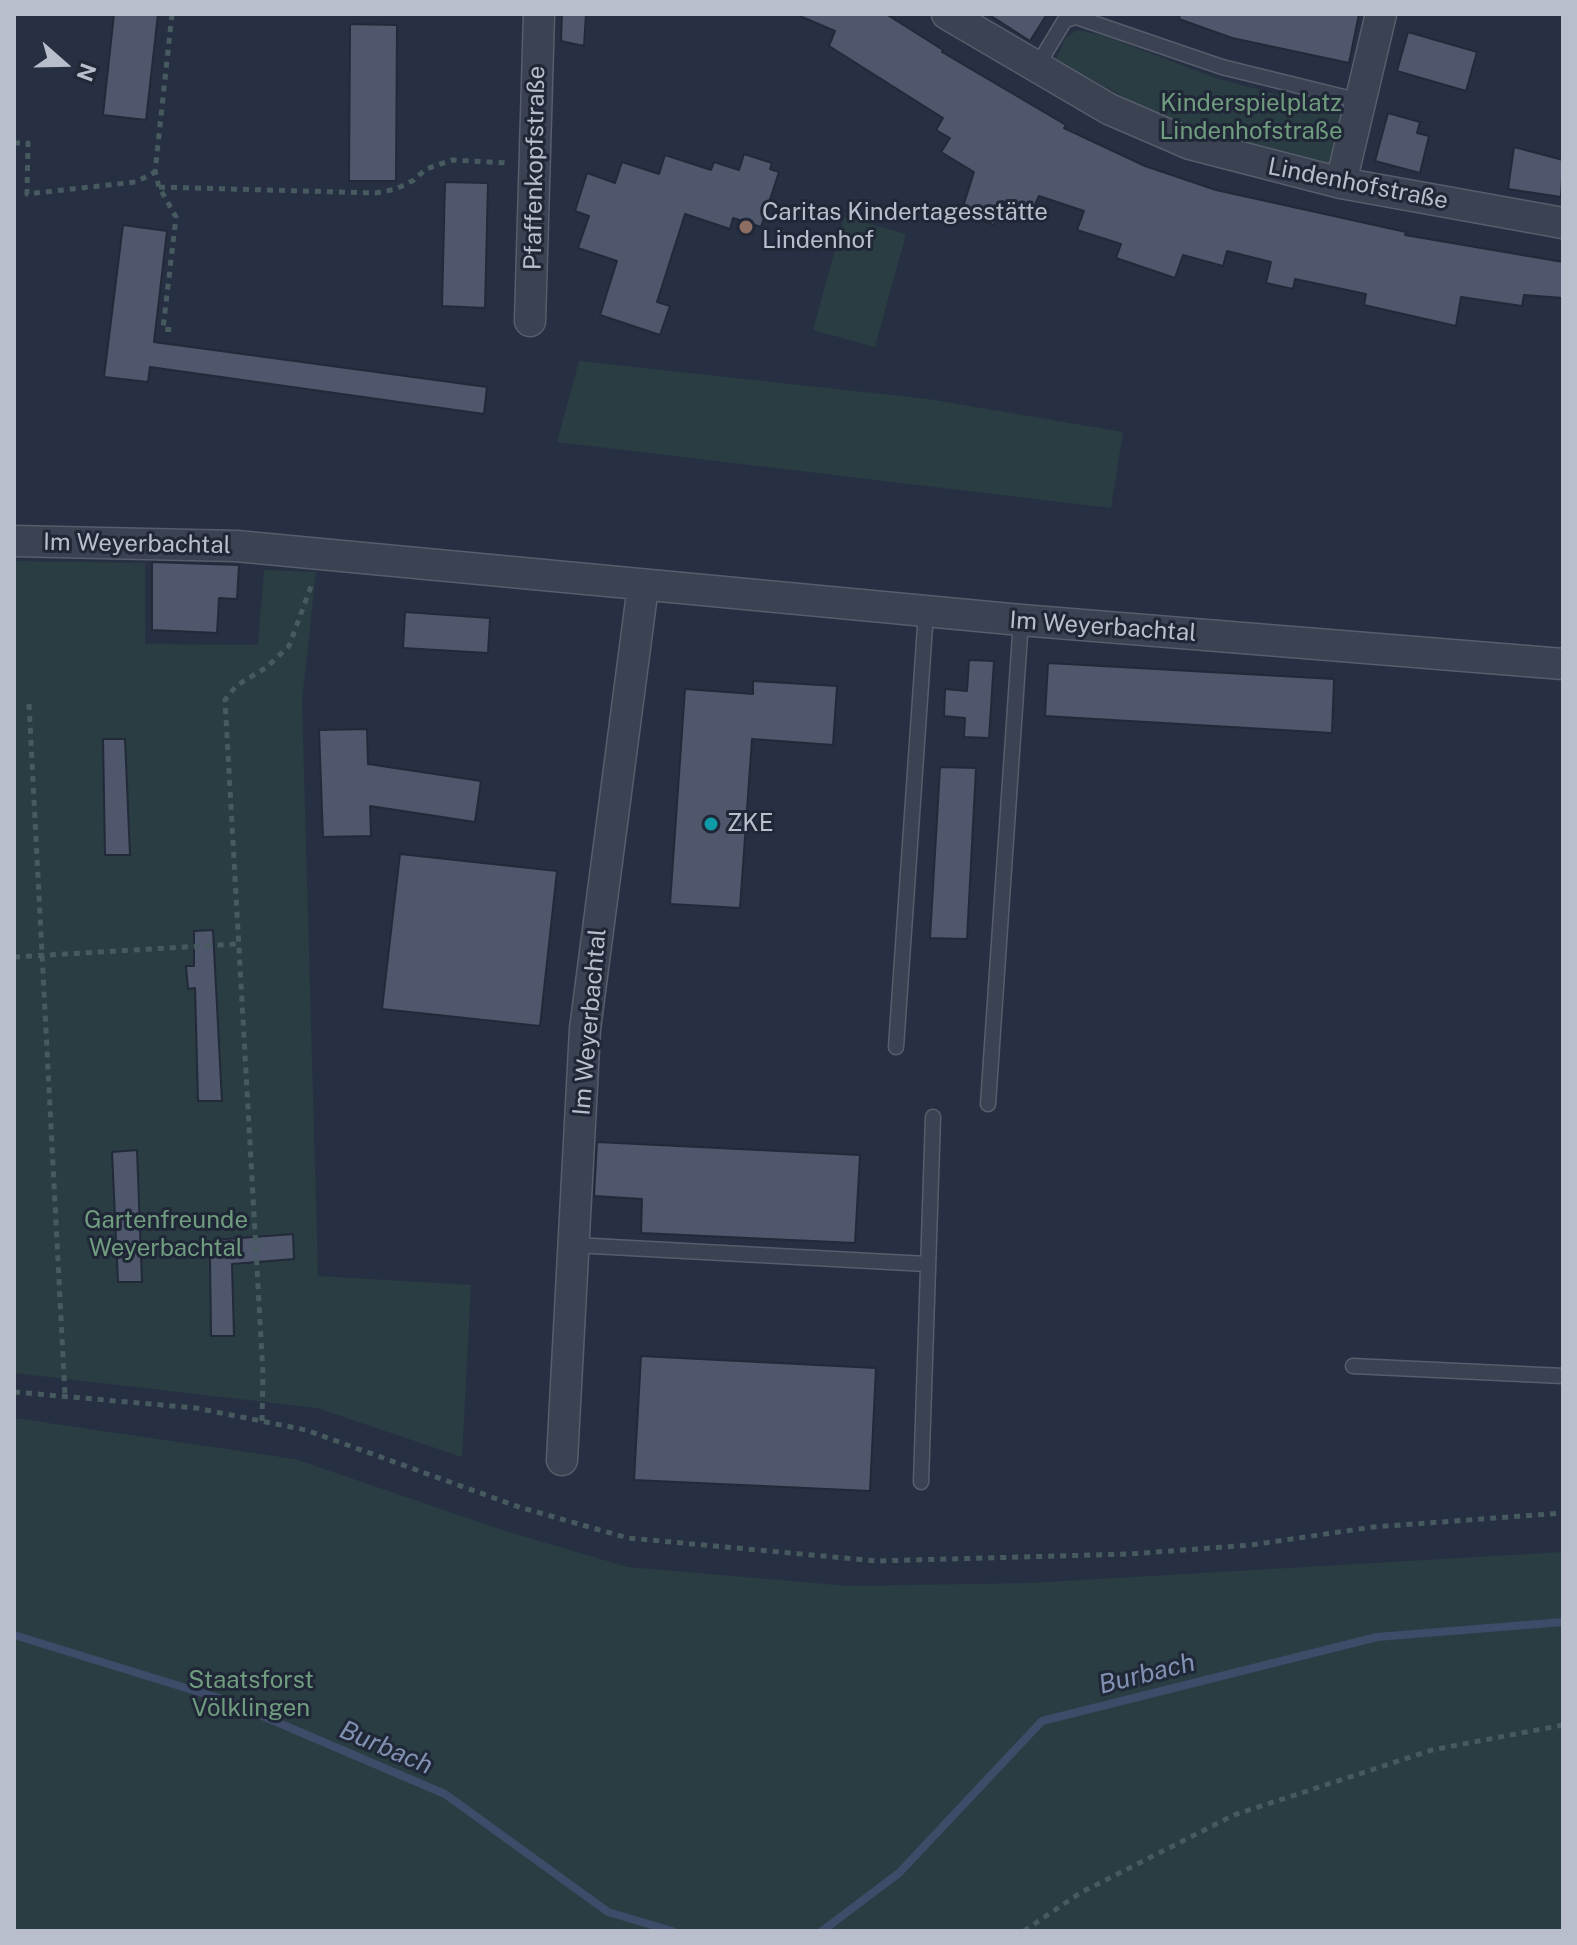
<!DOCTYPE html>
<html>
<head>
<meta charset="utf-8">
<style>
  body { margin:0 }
  #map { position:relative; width:1577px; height:1945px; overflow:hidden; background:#273042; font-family:"Public Sans",sans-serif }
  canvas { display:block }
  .frame { position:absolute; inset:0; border:16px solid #b9becc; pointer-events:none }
  .north { position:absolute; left:24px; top:24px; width:80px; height:80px; -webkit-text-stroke:6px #202737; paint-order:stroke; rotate:110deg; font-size:22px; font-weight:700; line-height:32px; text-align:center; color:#b9becc }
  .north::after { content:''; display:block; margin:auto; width:28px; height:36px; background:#b9becc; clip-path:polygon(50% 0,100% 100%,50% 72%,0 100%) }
</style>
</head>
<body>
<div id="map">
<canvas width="1577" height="1945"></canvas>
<div class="frame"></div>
<div class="north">N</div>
</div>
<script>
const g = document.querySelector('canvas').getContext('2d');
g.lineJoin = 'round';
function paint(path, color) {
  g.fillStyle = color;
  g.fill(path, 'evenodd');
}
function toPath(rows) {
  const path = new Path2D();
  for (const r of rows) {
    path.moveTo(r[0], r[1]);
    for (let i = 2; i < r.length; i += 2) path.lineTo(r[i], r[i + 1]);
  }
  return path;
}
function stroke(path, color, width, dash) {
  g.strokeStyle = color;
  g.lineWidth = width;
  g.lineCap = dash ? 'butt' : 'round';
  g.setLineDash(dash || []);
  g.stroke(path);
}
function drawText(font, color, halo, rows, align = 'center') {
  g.font = font + ' "Public Sans",sans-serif';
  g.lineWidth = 6;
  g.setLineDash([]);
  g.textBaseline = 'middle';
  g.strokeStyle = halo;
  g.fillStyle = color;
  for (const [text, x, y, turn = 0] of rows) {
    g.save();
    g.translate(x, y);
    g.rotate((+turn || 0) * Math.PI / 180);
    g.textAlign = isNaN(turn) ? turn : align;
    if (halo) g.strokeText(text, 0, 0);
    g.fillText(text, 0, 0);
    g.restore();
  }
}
paint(toPath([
  [1077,30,1102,35,1216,78,1345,113,1331,168,1241,146,1172,123,1056,60,1065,39],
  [844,217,906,234,875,347,813,330],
  [579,361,928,399,1123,432,1111,508,557,442],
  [14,561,145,563,145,644,258,645,264,570,316,572,302,701,318,1276,471,1285,462,1457,317,1408,14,1373],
  [14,1418,295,1459,508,1532,628,1567,849,1586,1030,1583,1563,1552,1563,1931,14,1931]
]), '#293d43');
stroke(toPath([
  [14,1635,225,1700,445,1794,608,1912,672,1931],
  [822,1931,899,1873,1042,1721,1377,1637,1563,1622]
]), '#3e4c6a', 8);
const building = toPath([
  [114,14,158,14,146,120,103,115,114,14],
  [562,14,586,14,584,46,561,41,562,14],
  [795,14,886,14,943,50,942,52,1066,125,1064,128,1145,166,1216,190,1406,232,1405,235,1563,262,1563,298,1524,295,1522,306,1461,297,1456,326,1364,305,1366,294,1295,279,1293,289,1266,283,1271,262,1227,251,1223,266,1183,255,1175,278,1116,258,1121,244,1077,230,1084,211,1039,196,1031,213,1002,201,994,225,961,213,974,172,941,152,950,138,936,130,943,118,829,46,835,31,795,14],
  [988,14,1047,14,1030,41,988,14],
  [1180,14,1359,14,1349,63,1232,38,1179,19,1180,14],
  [350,24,397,25,396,181,349,181,350,24],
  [1408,32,1477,52,1466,91,1397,71,1408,32],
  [1388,113,1420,122,1417,133,1429,136,1420,173,1375,161,1388,113],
  [1514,147,1563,160,1561,197,1508,189,1514,147],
  [744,154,772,163,770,169,779,172,761,227,733,218,730,229,685,214,657,302,670,306,660,335,600,315,617,261,578,248,589,216,575,211,587,173,615,183,622,162,659,174,665,155,711,170,714,162,739,170,744,154],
  [445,182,488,183,485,308,442,306,445,182],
  [123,225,167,231,154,342,487,387,484,414,150,367,148,382,104,377,123,225],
  [152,562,239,565,237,599,219,598,217,633,152,630,152,562],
  [405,612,490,618,488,653,403,648,405,612],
  [969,660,994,661,989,738,964,737,965,718,944,716,945,689,967,691,969,660],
  [1048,663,1334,679,1332,733,1045,716,1048,663],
  [753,681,837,686,833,745,752,739,740,908,670,904,685,689,753,694,753,681],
  [367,729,368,764,481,781,475,822,370,806,371,836,323,837,319,730,367,729],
  [103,739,125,739,130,855,105,855,103,739],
  [940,767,976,768,967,939,930,938,940,767],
  [400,854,557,871,540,1026,382,1009,400,854],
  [213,930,222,1101,198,1101,195,988,188,989,186,966,194,966,194,931,213,930],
  [597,1142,860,1155,855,1243,641,1233,642,1199,594,1196,597,1142],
  [137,1150,142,1282,118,1282,112,1152,137,1150],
  [293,1234,294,1259,232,1264,234,1336,211,1336,210,1257,215,1257,214,1240,293,1234],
  [641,1356,876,1368,870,1491,634,1480,641,1356]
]);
paint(building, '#4e576b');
stroke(building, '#222939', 2);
const service = toPath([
  [1036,68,1065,20,1076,17,1222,67,1360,101],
  [896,1047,926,612],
  [988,1104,1021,620],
  [574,1245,927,1264],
  [1353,1366,1563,1376],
  [921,1482,933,1117]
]);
const minor = toPath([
  [947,14,1109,109,1190,144,1341,183,1563,223],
  [1341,183,1381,14],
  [530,321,539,14],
  [14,541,236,546,1021,620,1563,664],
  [562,1460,585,1029,643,586]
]);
stroke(service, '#575d6c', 17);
stroke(minor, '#575d6c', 33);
stroke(toPath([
  [172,14,155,172,159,187,176,217,163,329,174,330],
  [14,143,28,143,27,194,136,182,155,172],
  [159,187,376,193,396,189,414,180,426,169,452,160,509,163],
  [29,704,65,1395],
  [14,957,236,944],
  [14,1392,196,1408,306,1430,519,1507,628,1538,877,1561,1130,1554,1251,1545,1373,1527,1563,1513],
  [262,1421,263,1374,225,700,236,686,267,667,289,646,313,581],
  [1024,1931,1080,1893,1234,1815,1432,1750,1563,1725]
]), '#475a60', 5, [6, 6]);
stroke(service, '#3b4252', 14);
stroke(minor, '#3b4252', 30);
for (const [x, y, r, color] of [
  [746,227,8,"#8d6e63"],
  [711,824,8,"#0f9aa8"]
]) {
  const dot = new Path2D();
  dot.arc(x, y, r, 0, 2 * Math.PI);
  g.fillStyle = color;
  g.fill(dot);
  stroke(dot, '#202737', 3);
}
drawText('24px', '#709c7f', '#202737', [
  ["Kinderspielplatz",1251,104],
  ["Lindenhofstraße",1251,132],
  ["Gartenfreunde",166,1221],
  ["Weyerbachtal",166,1249],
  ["Staatsforst",251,1681],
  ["Völklingen",251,1709]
]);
drawText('24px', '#b9becc', '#202737', [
  ["Pfaffenkopfstraße",535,168,-89],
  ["Lindenhofstraße",1358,184,11],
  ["Im Weyerbachtal",137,544,1],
  ["Im Weyerbachtal",1103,627,4],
  ["Im Weyerbachtal",590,1022,-85]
]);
drawText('24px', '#b9becc', '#202737', [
  ["Caritas Kindertagesstätte",762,213],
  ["Lindenhof",762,241],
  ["ZKE",727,824]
], 'left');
drawText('italic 26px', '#8191b2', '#202737', [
  ["Burbach",1147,1674,-14],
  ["Burbach",386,1748,23]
]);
</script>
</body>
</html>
